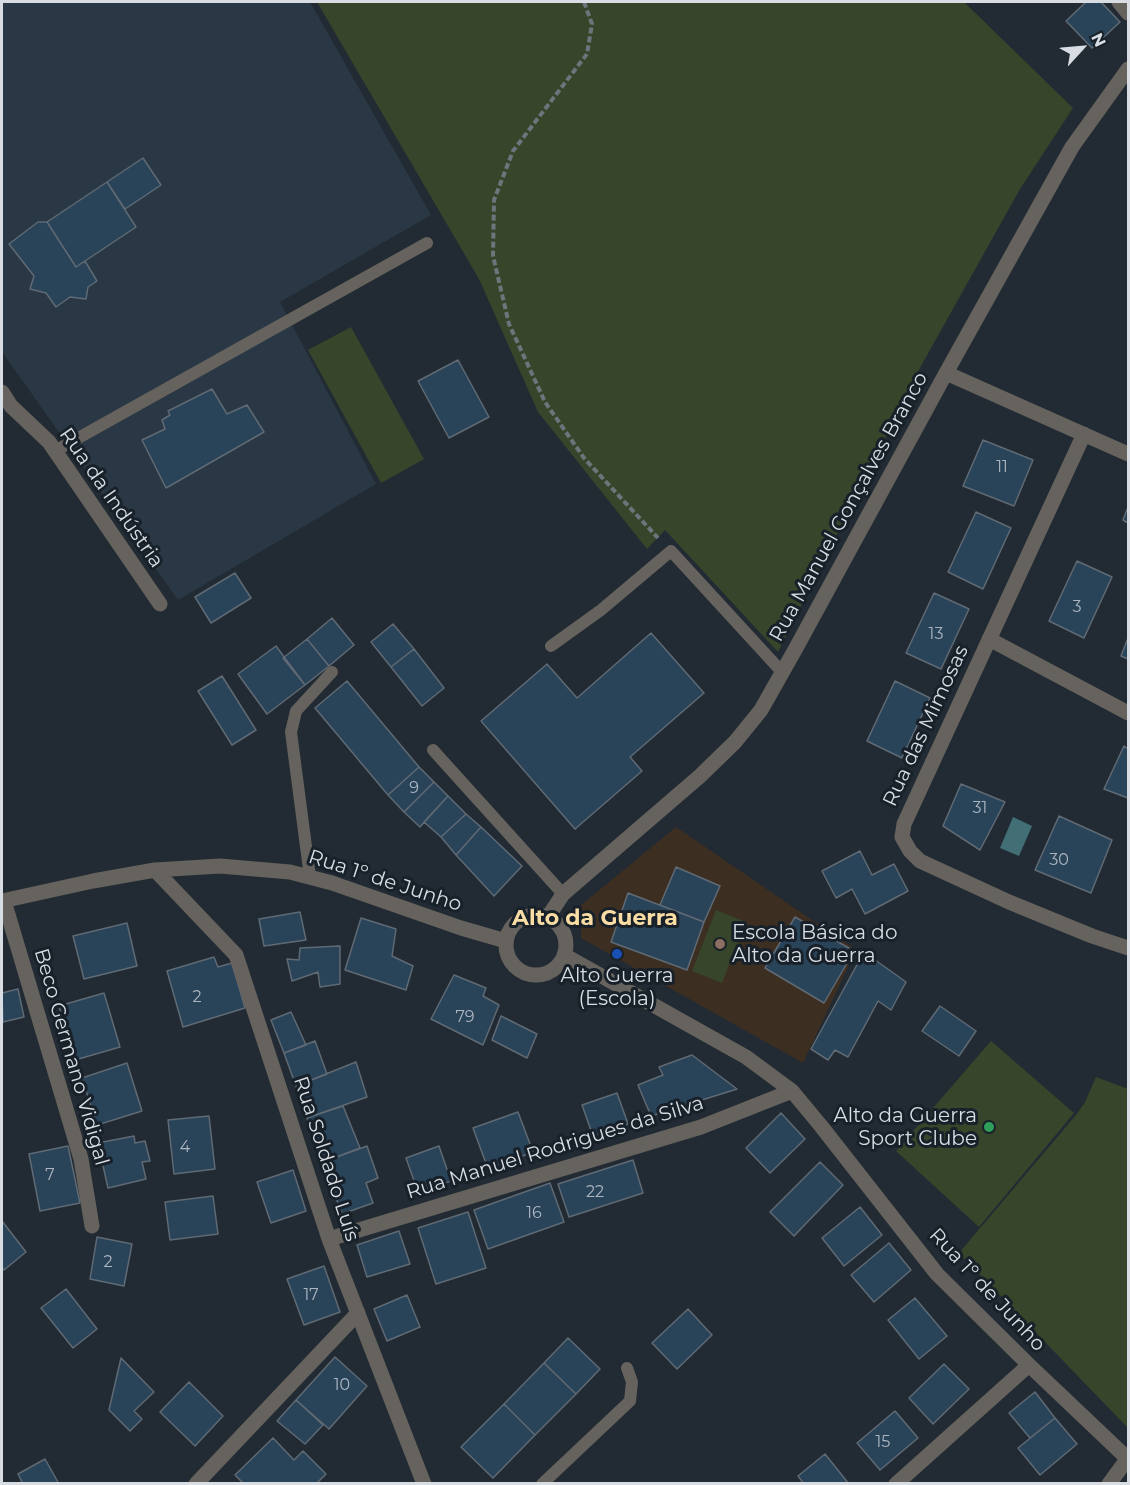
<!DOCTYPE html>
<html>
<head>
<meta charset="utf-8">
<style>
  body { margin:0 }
  #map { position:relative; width:1130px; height:1485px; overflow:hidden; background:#222b33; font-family:Montserrat,sans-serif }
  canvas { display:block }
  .frame { position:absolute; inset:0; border:3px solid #d7dde3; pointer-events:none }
  .north { position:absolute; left:1052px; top:18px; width:60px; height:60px; -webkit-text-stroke:4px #182129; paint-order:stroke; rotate:64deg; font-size:16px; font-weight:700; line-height:24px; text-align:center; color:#d7dde3 }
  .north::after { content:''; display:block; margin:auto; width:21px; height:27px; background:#d7dde3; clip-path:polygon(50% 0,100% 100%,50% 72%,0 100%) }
</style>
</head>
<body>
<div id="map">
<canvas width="1130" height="1485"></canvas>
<div class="frame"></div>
<div class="north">N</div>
</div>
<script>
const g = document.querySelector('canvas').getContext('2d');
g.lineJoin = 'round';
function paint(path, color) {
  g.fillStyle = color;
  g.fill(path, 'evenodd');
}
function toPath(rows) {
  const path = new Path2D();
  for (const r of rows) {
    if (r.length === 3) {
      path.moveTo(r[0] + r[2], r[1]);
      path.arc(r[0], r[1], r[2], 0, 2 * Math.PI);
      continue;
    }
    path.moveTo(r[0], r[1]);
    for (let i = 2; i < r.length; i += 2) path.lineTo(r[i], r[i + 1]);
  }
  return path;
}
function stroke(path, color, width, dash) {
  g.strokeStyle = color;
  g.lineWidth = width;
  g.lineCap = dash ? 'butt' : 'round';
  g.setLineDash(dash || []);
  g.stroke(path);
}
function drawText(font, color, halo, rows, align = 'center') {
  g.font = font + ' Montserrat,sans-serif';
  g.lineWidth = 6;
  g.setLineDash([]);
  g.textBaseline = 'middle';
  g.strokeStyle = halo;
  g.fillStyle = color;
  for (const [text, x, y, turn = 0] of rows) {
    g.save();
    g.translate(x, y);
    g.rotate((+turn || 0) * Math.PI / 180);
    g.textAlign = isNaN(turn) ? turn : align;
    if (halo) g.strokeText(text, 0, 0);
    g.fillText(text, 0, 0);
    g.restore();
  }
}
paint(toPath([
  [2,2,310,2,431,215,280,302,376,484,178,600,2,352]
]), '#293844');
paint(toPath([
  [676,827,856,950,803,1063,581,938,581,905]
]), '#3d2e22');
paint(toPath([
  [317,2,964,2,1073,108,1020,189,921,366,778,652,665,530,647,549,538,412,479,279],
  [351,327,424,459,381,483,308,350],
  [716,910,746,922,722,983,692,971],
  [991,1041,1074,1113,979,1227,896,1151],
  [1096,1077,1128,1089,1128,1428,959,1253,1076,1115,1085,1102]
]), '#37452a');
paint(toPath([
  [1013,817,1032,826,1019,856,1000,848]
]), '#426e76');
const building = toPath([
  [1086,2,1101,2,1120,22,1092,48,1066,21,1086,2],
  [143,158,161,185,125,209,107,182,143,158],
  [107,182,136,227,76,267,47,222,107,182],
  [38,222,47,222,76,267,85,261,97,281,88,287,86,299,70,297,56,307,46,293,30,289,34,276,9,244,38,222],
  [458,360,489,417,449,438,418,381,458,360],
  [212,389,227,414,247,405,264,432,166,488,142,440,165,429,162,420,170,415,168,411,212,389],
  [983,440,1033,460,1014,506,963,486,983,440],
  [1128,507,1128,523,1123,520,1128,507],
  [976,512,1011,528,983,589,948,572,976,512],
  [1077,561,1112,577,1084,638,1049,621,1077,561],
  [235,573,251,598,211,623,195,597,235,573],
  [934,593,969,609,941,669,906,653,934,593],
  [332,618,354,645,329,666,307,639,332,618],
  [393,624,414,649,391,667,371,642,393,624],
  [651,633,704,693,630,757,642,771,575,829,481,721,547,664,577,698,651,633],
  [1128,638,1128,659,1121,656,1128,638],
  [307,639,329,666,305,685,283,658,307,639],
  [276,646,305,685,267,714,238,674,276,646],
  [414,649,444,688,422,706,391,667,414,649],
  [222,676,256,730,232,745,198,691,222,676],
  [347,681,419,767,388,795,315,708,347,681],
  [895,681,930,698,902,758,867,741,895,681],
  [1124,746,1128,749,1128,798,1104,789,1124,746],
  [419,767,434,782,404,812,388,795,419,767],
  [434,782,448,796,420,827,404,812,434,782],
  [961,784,1005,802,980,850,943,826,961,784],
  [448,796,466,814,441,837,424,822,448,796],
  [466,814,481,827,456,855,441,837,466,814],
  [1059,816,1112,840,1091,893,1035,870,1059,816],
  [481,827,522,866,494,896,456,855,481,827],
  [860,851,872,875,894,864,908,891,865,914,852,889,836,898,822,871,860,851],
  [676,867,720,886,704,922,660,905,676,867],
  [628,893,704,922,687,970,611,942,628,893],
  [300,912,306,940,264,946,259,919,300,912],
  [795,917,854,951,824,1003,765,968,795,917],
  [361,918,396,929,392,956,413,966,406,990,345,970,361,918],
  [127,923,137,966,84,979,73,936,127,923],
  [340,946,340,984,320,987,318,972,292,981,287,959,299,960,300,948,340,946],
  [864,952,906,982,891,1010,878,1001,848,1057,835,1050,828,1060,811,1049,864,952],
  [214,957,218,967,232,963,245,1008,183,1027,167,971,214,957],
  [454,975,486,988,483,996,499,1005,483,1045,431,1019,454,975],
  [18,989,24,1017,3,1022,2,993,18,989],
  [104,993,120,1047,75,1060,59,1006,104,993],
  [940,1006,976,1031,959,1056,922,1031,940,1006],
  [291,1012,306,1045,284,1053,271,1020,291,1012],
  [501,1016,537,1034,527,1058,492,1040,501,1016],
  [315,1041,327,1074,296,1086,284,1053,315,1041],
  [692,1055,737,1089,651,1116,638,1085,663,1075,659,1067,692,1055],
  [356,1062,367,1097,307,1118,296,1086,356,1062],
  [127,1063,142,1111,97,1125,82,1078,127,1063],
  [617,1093,628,1124,593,1136,582,1105,617,1093],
  [343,1106,360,1148,323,1162,307,1118,343,1106],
  [518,1112,533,1152,488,1169,473,1128,518,1112],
  [781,1113,805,1139,770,1173,746,1148,781,1113],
  [209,1116,215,1169,174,1174,168,1120,209,1116],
  [134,1136,135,1143,145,1141,150,1161,142,1162,146,1179,108,1188,98,1143,134,1136],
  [68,1146,80,1203,40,1211,29,1154,68,1146],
  [367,1146,378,1178,366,1183,373,1203,342,1214,323,1162,367,1146],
  [439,1146,451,1181,418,1192,406,1158,439,1146],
  [633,1160,643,1193,569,1217,558,1184,633,1160],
  [820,1162,843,1185,794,1236,770,1212,820,1162],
  [293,1170,306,1211,271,1223,257,1182,293,1170],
  [550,1183,564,1222,488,1249,474,1210,550,1183],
  [213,1196,218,1234,170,1240,165,1202,213,1196],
  [860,1207,882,1235,844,1266,822,1238,860,1207],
  [468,1212,486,1268,436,1284,418,1228,468,1212],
  [2,1221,26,1252,4,1270,2,1267,2,1221],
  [399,1231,410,1264,367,1277,357,1245,399,1231],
  [97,1237,132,1244,124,1286,90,1279,97,1237],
  [889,1243,911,1270,874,1302,851,1275,889,1243],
  [324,1266,340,1312,304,1325,287,1279,324,1266],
  [66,1289,97,1329,73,1348,41,1308,66,1289],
  [407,1295,420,1327,387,1341,374,1309,407,1295],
  [915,1298,947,1336,919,1359,888,1320,915,1298],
  [688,1309,712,1335,677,1369,652,1343,688,1309],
  [568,1338,600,1369,576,1394,544,1363,568,1338],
  [335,1357,367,1386,329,1429,296,1400,335,1357],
  [121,1358,154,1392,134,1411,142,1419,130,1431,109,1410,121,1358],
  [544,1363,576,1394,535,1435,504,1404,544,1363],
  [944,1364,969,1389,933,1424,909,1398,944,1364],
  [189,1382,223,1416,195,1446,160,1412,189,1382],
  [1035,1392,1055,1418,1030,1438,1009,1413,1035,1392],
  [296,1400,323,1425,305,1444,277,1421,296,1400],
  [504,1404,535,1435,493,1478,461,1447,504,1404],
  [895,1411,918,1438,880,1470,857,1443,895,1411],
  [1055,1418,1077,1444,1040,1475,1018,1448,1055,1418],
  [273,1438,294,1460,303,1451,326,1474,318,1482,319,1484,244,1484,235,1475,273,1438],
  [825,1454,849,1484,804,1484,798,1476,825,1454],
  [45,1459,59,1484,23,1484,18,1474,45,1459]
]);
paint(building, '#294359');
stroke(building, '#5f6a74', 1.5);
stroke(toPath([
  [584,2,592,24,587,54,513,151,494,200,493,256,509,324,545,402,584,458,658,538]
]), '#6d757c', 4, [6, 3]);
stroke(toPath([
  [55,451,427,243],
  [551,646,601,610,671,551,782,672],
  [433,750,563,894],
  [310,877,291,732,296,711,332,672],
  [542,1484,630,1401,632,1382,627,1368]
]), '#66625d', 12);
stroke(toPath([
  [1119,2,1128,13],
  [946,373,1128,454],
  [2,392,11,406,49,442,160,604],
  [1084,434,904,824,902,837,910,851,920,861,1009,902,1092,936,1128,948],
  [989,639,1128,713],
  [155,870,236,955,329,1239,424,1484],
  [2,901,93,881,155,870,220,866,290,872,332,883,461,928,506,941],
  [4,901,81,1159,92,1226],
  [536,945,30],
  [548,917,563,894,700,776,735,742,761,710,796,648,946,373,1072,147,1128,69],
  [564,955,746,1057,792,1091,821,1126,937,1274,1029,1365,1128,1459],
  [329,1239,701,1127,792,1091],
  [196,1484,358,1313],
  [896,1484,1029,1365],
  [1109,1484,1128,1458]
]), '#66625d', 15);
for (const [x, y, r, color] of [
  [720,944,6,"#8d6e63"],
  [617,954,6,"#1a4fb4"],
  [989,1127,6,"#2e9e5b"]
]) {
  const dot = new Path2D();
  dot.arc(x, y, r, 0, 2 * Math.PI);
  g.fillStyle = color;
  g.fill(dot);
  stroke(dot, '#182129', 2);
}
drawText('16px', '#acb6c0', null, [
  ["11",1002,467],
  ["3",1077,607],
  ["13",936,634],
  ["9",414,788],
  ["31",980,808],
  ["30",1059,860],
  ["2",197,997],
  ["79",465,1017],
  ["4",185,1147],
  ["7",50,1175],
  ["22",595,1192],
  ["16",534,1213],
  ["2",108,1262],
  ["17",311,1295],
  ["10",342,1385],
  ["15",883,1442]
]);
drawText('20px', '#d7dde3', '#182129', [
  ["Rua da Indústria",111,498,55],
  ["Rua Manuel Gonçalves Branco",849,507,-61],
  ["Rua das Mimosas",926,726,-65],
  ["Rua 1º de Junho",385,881,18],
  ["Beco Germano Vidigal",71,1057,74],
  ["Rua Manuel Rodrigues da Silva",555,1148,-17],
  ["Rua Soldado Luís",326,1159,72],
  ["Rua 1º de Junho",987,1290,47]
]);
drawText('20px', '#d7dde3', '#182129', [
  ["Escola Básica do",732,933],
  ["Alto da Guerra",732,956],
  ["Alto Guerra",617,976,"center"],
  ["(Escola)",617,999,"center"],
  ["Alto da Guerra",977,1116,"right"],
  ["Sport Clube",977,1139,"right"]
], 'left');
drawText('bold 22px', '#f9dda4', '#182129', [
  ["Alto da Guerra",595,919]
]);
</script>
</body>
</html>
